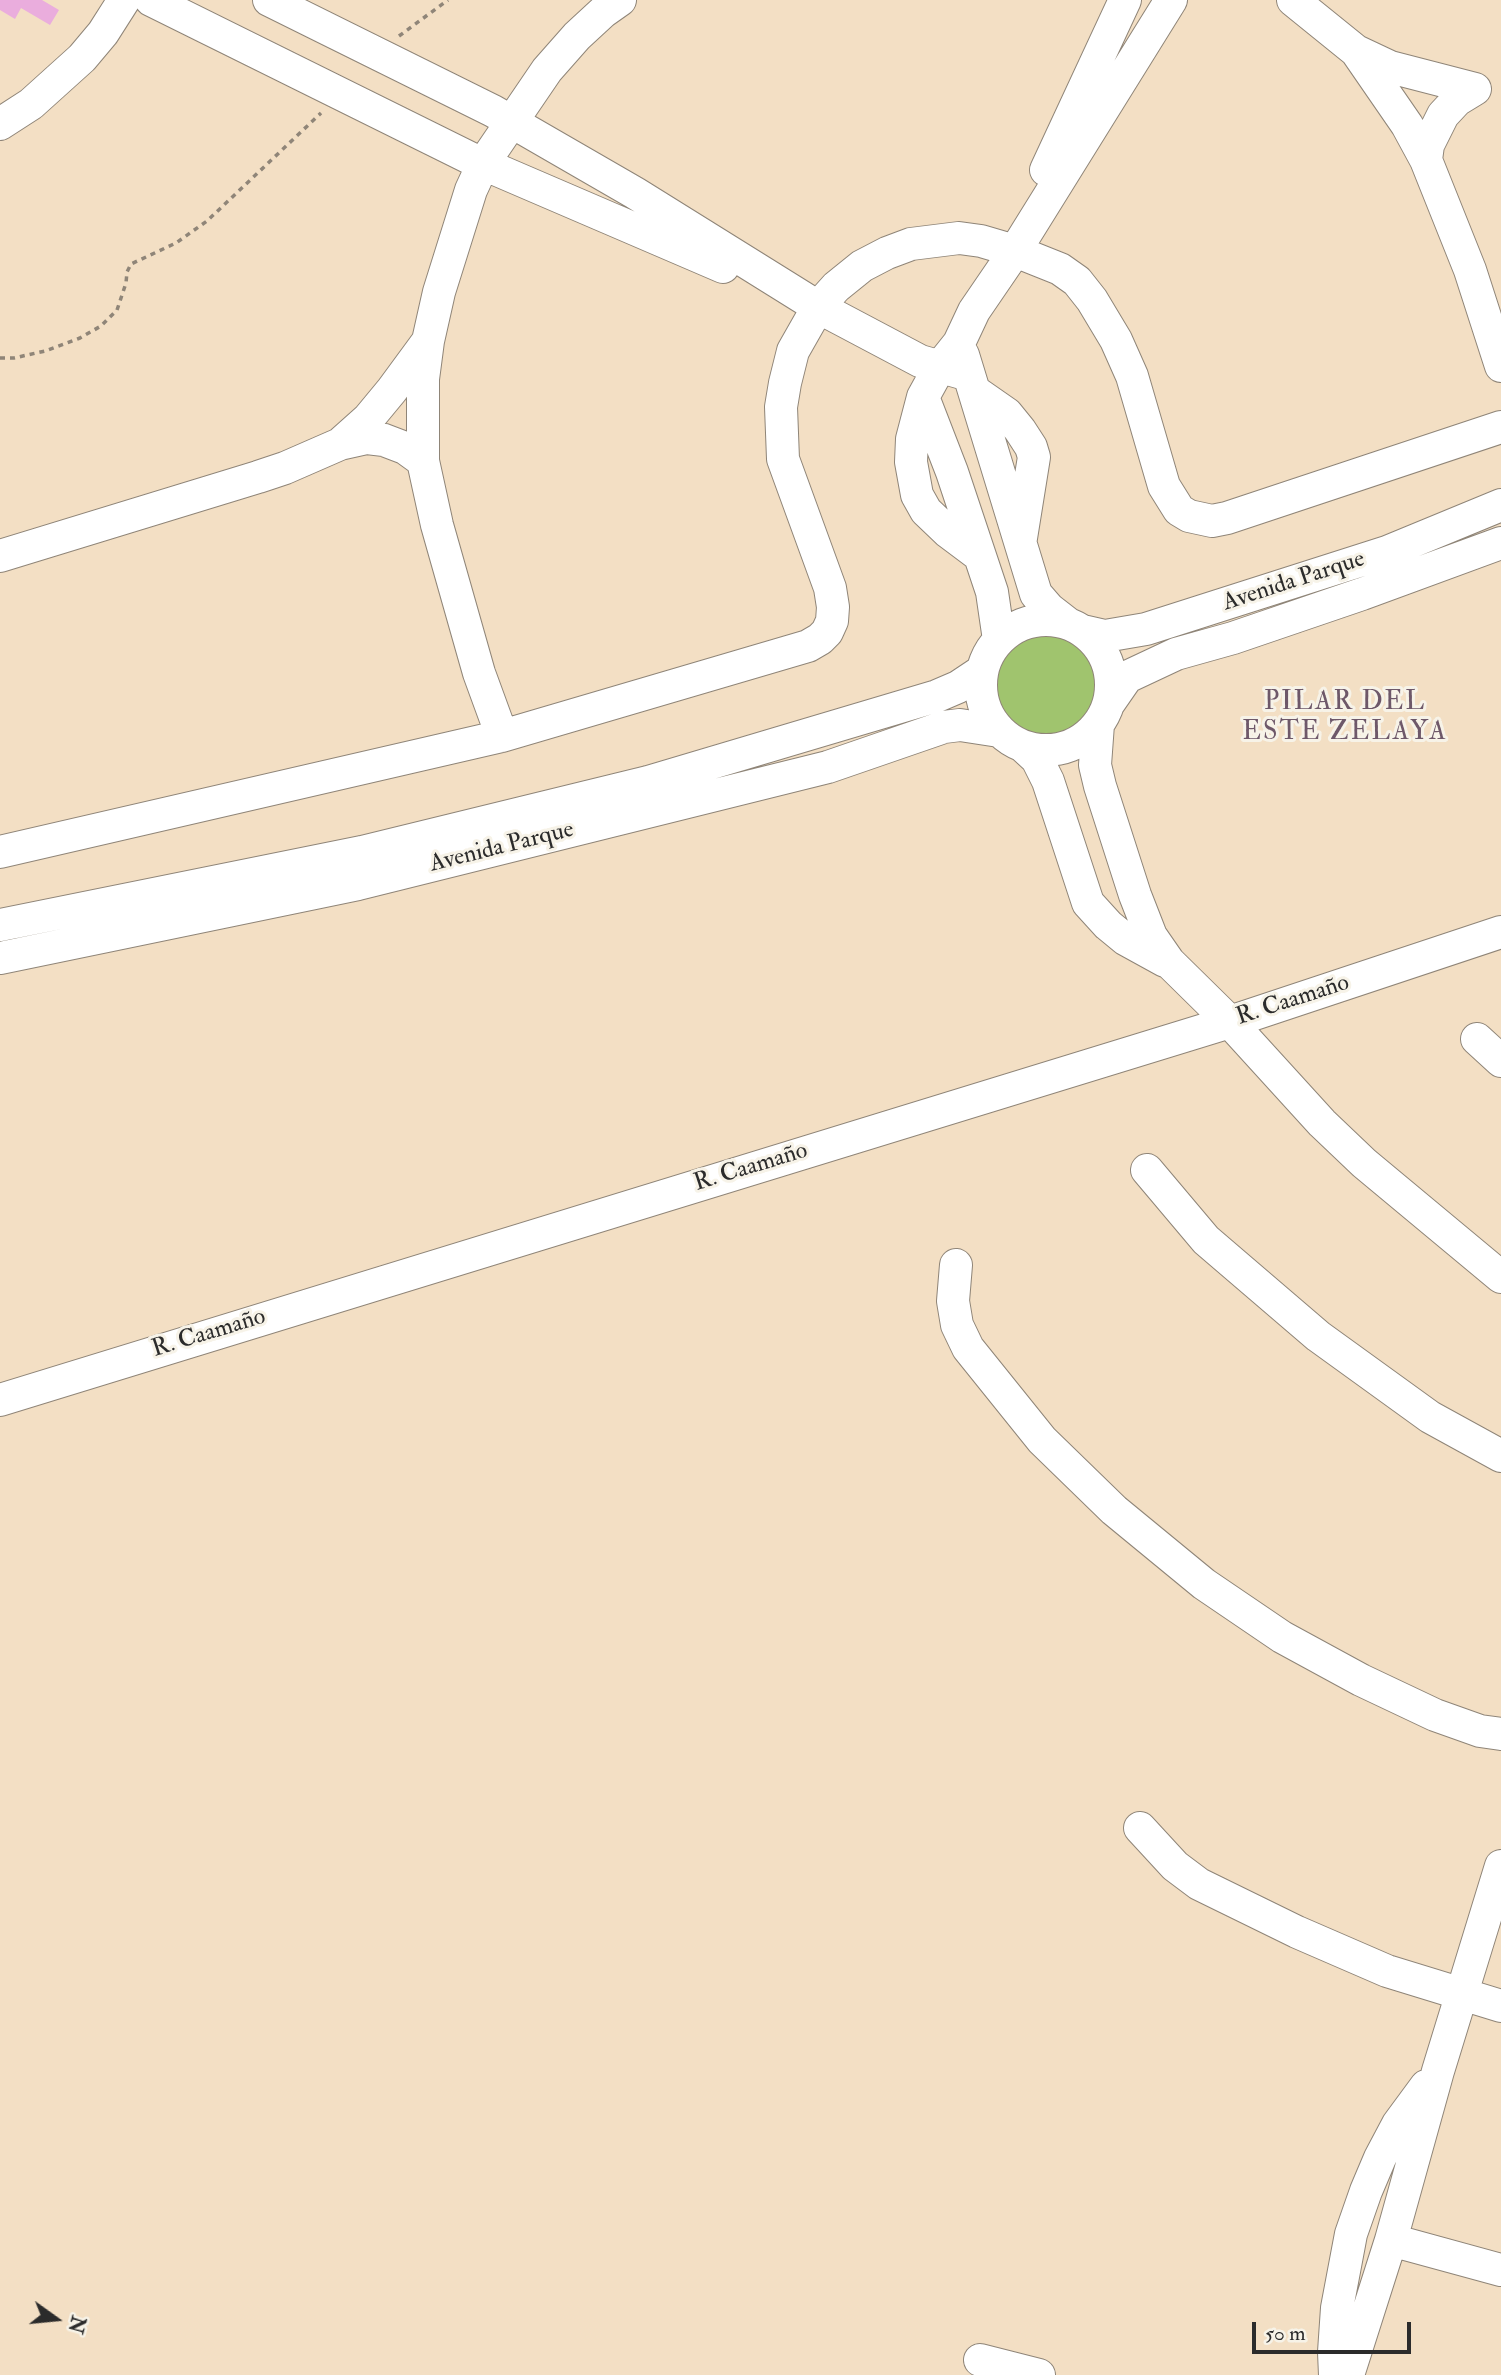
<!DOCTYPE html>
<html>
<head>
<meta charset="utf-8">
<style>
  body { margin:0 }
  #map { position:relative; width:1501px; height:2375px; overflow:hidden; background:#f3dfc4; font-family:"IM FELL Double Pica",serif }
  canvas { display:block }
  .north { position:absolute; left:21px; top:2284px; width:70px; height:70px; -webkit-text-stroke:5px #f7f3e8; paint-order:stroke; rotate:105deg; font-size:19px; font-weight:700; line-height:28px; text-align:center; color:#2b2b2b }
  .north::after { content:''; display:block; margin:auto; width:24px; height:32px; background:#2b2b2b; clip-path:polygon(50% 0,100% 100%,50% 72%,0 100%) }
  .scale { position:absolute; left:1252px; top:2322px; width:159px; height:32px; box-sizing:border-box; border:4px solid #2b2b2b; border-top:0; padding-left:9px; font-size:21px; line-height:24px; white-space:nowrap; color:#2b2b2b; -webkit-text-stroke:5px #f7f3e8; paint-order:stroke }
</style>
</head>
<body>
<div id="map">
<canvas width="1501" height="2375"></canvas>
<div class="north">N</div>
<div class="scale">50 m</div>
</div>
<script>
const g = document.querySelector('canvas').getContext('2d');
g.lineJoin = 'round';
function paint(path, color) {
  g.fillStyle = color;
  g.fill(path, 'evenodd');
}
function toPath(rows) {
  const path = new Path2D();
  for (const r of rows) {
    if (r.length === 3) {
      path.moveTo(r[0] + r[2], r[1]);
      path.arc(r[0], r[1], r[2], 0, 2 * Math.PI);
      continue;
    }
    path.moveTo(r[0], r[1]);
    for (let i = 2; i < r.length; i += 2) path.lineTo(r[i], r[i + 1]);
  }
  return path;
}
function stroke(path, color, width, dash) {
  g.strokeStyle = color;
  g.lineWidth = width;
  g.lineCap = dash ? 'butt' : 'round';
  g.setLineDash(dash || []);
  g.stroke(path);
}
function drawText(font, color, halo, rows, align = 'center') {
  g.font = font + ' "IM FELL Double Pica",serif';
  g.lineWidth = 6;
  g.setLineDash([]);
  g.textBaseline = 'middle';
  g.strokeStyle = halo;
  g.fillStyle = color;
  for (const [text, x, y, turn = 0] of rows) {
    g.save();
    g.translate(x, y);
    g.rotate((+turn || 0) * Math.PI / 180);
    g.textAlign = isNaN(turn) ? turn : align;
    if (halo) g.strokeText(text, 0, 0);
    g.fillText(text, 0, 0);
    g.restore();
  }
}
paint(toPath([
  [1047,682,54]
]), '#a0c46e');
paint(toPath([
  [0,0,42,0,59,10,50,25,21,8,15,19,0,10]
]), '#eaaddd');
const minor = toPath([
  [151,0,474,160,723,267],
  [269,0,493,111,635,193,818,307,920,361,969,375],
  [1293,0,1356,51,1390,67,1475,89,1457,100,1443,115,1428,145,1426,160,1407,125,1356,51],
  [0,124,31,104,82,58,103,33,124,0],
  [1426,160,1470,270,1501,366],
  [1046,170,1125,0],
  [428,341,392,390,368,419,340,444,367,438,384,440,405,448,423,461,423,379,428,341,439,292,471,190,483,164,547,70,577,36,603,12,620,0],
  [963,355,1036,594,1049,609,1067,623],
  [974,391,1007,414,1020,430,1031,447,1034,457,1021,538],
  [923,397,952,472,992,592,999,640],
  [423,461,437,525,479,673,502,736],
  [0,556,258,477,285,468,340,444],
  [980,556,948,532,926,511,917,495,911,462,912,439,923,397,939,368,959,343,974,311,1015,251,1171,0],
  [1046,685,65],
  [1083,631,1105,636,1146,629,1387,552,1501,505],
  [1109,703,1127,677,1176,654,1233,638,1362,594,1501,543],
  [1098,724,1095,765,1100,786,1135,895,1151,936,1169,962,1230,1022,1322,1123,1364,1163,1501,1277],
  [1024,747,1037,759,1048,781,1088,903,1108,925,1125,939,1165,961],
  [0,852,502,736,808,646,820,639,827,632,832,621,833,607,830,588,783,459,781,407,785,383,793,351,818,307,836,287,862,266,887,253,911,244,959,238,981,241,1015,251,1060,269,1077,281,1092,300,1116,340,1132,376,1164,486,1179,510,1189,516,1212,521,1227,518,1501,427],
  [0,925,362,852,648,782,937,696,958,687,982,671],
  [0,958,358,884,828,767,944,727,960,725,999,731],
  [1477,1039,1501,1061],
  [1147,1170,1206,1240,1318,1336,1430,1417,1501,1456],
  [956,1265,953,1301,957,1325,968,1348,1042,1440,1114,1510,1204,1584,1282,1637,1361,1680,1435,1715,1480,1731,1501,1734],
  [0,1400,1230,1022,1501,932],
  [1140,1828,1175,1866,1199,1884,1297,1932,1387,1971,1501,2006],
  [1391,2240,1501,2270],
  [980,2360,1039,2375],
  [1335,2375,1334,2352,1337,2308,1351,2234,1366,2191,1380,2158,1398,2124,1426,2086],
  [1348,2375,1391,2240,1438,2071,1501,1866]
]);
stroke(minor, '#8f8578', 34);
stroke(toPath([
  [399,36,448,0],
  [0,358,14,358,45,351,80,338,101,326,117,310,126,283,127,272,131,264,176,243,207,221,321,113]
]), '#8f8578', 3.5, [5, 5]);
stroke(minor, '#fff', 32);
drawText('24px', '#2b2b2b', '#f7f3e8', [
  ["Avenida Parque",1294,582,-18],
  ["Avenida Parque",502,848,-14],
  ["R. Caamaño",1293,1001,-18],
  ["R. Caamaño",751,1168,-17],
  ["R. Caamaño",209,1334,-17]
]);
g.letterSpacing = '2px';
drawText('26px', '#6e5869', '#f7f3e8', [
  ["PILAR DEL",1345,703],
  ["ESTE ZELAYA",1345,733]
]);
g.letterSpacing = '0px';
</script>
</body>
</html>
